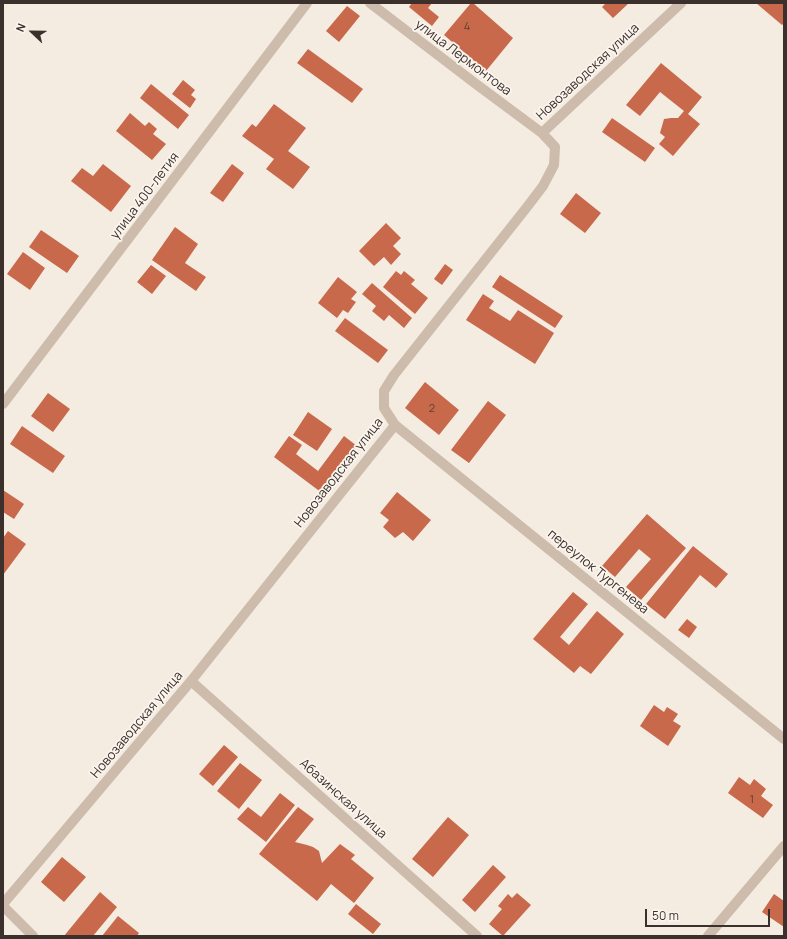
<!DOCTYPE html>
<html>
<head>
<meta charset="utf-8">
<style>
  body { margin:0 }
  #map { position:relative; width:787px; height:939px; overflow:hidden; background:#f4ebe1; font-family:Manrope,sans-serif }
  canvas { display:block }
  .frame { position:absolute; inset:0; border:4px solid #3b302b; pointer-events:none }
  .north { position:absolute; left:12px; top:12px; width:40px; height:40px; -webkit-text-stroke:3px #fbf5ee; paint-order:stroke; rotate:292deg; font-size:11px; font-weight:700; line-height:16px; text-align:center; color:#3b302b }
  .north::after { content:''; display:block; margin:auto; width:14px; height:18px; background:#3b302b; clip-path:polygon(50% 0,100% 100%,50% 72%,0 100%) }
  .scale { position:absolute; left:645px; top:909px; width:125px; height:18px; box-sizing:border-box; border:2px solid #3b302b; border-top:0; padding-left:5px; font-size:12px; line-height:14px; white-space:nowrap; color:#3b302b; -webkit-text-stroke:3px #fbf5ee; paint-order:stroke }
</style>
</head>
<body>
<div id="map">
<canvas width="787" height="939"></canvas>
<div class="frame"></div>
<div class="north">N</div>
<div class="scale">50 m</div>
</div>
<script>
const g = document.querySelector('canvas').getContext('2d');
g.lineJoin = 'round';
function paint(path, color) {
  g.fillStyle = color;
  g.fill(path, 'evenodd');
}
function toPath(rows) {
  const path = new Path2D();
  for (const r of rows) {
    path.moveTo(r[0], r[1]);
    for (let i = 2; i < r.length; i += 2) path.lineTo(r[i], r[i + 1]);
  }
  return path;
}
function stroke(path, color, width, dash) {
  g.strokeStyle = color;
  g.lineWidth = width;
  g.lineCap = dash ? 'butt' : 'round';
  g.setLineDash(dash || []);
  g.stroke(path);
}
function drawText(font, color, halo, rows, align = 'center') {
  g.font = font + ' Manrope,sans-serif';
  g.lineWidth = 3.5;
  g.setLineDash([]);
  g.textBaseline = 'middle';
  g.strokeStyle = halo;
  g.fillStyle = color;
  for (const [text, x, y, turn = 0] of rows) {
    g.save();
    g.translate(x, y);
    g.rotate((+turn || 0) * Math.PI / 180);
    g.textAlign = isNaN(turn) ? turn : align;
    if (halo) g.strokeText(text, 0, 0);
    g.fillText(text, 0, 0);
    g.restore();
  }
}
paint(toPath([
  [412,3,432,3,428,8,439,17,432,26,409,7],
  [471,3,473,3,513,38,486,71,444,35],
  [606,3,629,3,613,18,602,7],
  [756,3,782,3,784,5,784,23,782,25],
  [347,6,360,16,339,42,326,31],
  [308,49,363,89,352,103,297,63],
  [661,63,702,97,688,114,700,124,673,156,659,144,665,137,660,133,664,119,671,118,678,118,684,111,660,92,640,116,626,105],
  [183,80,195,90,191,95,196,99,190,108,172,94],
  [151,84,189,115,178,129,140,98],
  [274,104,306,128,288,151,310,167,293,189,266,169,274,159,242,136,252,124,256,127],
  [130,113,145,126,149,122,157,129,153,134,166,144,152,160,116,131],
  [612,118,655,148,645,162,602,132],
  [103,164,131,186,111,212,71,181,82,168,93,176],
  [232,164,244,173,223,202,210,193],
  [576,193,601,213,585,233,560,214],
  [386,223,401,238,393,246,401,254,391,265,384,257,374,266,359,251],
  [175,227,198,244,185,263,206,277,196,291,152,260],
  [41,230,79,256,67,273,29,247],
  [23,252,45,268,30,290,7,274],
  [445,264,453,270,442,285,434,279],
  [151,265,166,276,152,294,137,282],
  [396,271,401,275,404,271,415,280,411,284,428,298,415,314,383,287],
  [500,275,563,316,555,328,492,287],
  [338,277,357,292,351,299,356,302,348,313,343,310,337,318,318,303],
  [372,283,412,318,404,328,389,315,384,321,372,311,376,306,362,294],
  [483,294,494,301,489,308,510,321,518,310,554,333,535,364,466,320],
  [345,318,388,350,378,363,335,331],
  [425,382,459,410,439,435,405,408],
  [48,393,70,409,53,432,31,416],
  [488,401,506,415,469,463,451,450],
  [308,412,332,429,317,451,293,435],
  [22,426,65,456,53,473,10,444],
  [289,436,302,445,296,454,318,471,344,436,357,446,322,493,274,457],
  [3,490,24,504,14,519,3,512],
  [397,492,431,520,413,541,403,532,395,538,383,527,389,520,380,513],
  [647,514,686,548,641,600,626,587,651,559,639,549,615,577,602,566],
  [8,531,26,544,3,575,3,538],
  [693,546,728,574,716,588,700,575,665,619,646,604],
  [573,592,588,604,560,637,569,645,597,611,624,634,591,674,580,666,574,673,533,639],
  [687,619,697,627,689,638,678,630],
  [654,705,664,712,667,707,678,714,673,721,681,726,668,746,640,726],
  [224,745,238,757,213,786,199,774],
  [240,763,262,780,239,809,217,791],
  [739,777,750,785,754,779,766,789,761,796,773,805,763,818,728,793],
  [280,793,295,805,266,842,237,819,248,807,261,817],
  [298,807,314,819,295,842,307,845,313,847,319,851,322,863,340,844,355,855,351,859,374,878,354,903,331,884,317,901,259,854],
  [448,817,469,835,433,877,412,859],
  [62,857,86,877,64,902,41,882],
  [493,865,506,877,475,912,462,900],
  [100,892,117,907,93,936,64,936],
  [517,893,531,905,503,936,489,924,502,909,498,906,508,894,512,898],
  [774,894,784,901,784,927,762,912],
  [356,904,381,924,373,934,348,914],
  [118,916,139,933,137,936,102,936]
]), '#c8694b');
stroke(toPath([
  [370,3,476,84,542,133],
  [3,404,307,3],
  [395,425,784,739],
  [191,681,477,936],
  [3,904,191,681,395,425,384,408,384,391,394,375,527,207,543,186,554,165,555,147,542,133,681,3],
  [3,906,33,936],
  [708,936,784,846]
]), '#cdbbac', 10);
drawText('11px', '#5e3e33', null, [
  ["4",467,27],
  ["2",432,409],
  ["1",752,800]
]);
drawText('13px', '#3b302b', '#fbf5ee', [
  ["улица Лермонтова",463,58,37],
  ["Новозаводская улица",588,72,-43],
  ["улица 400-летия",145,196,-53],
  ["Новозаводская улица",339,473,-52],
  ["переулок Тургенева",598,572,39],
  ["Новозаводская улица",137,725,-50],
  ["Абазинская улица",343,799,42]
]);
</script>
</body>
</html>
